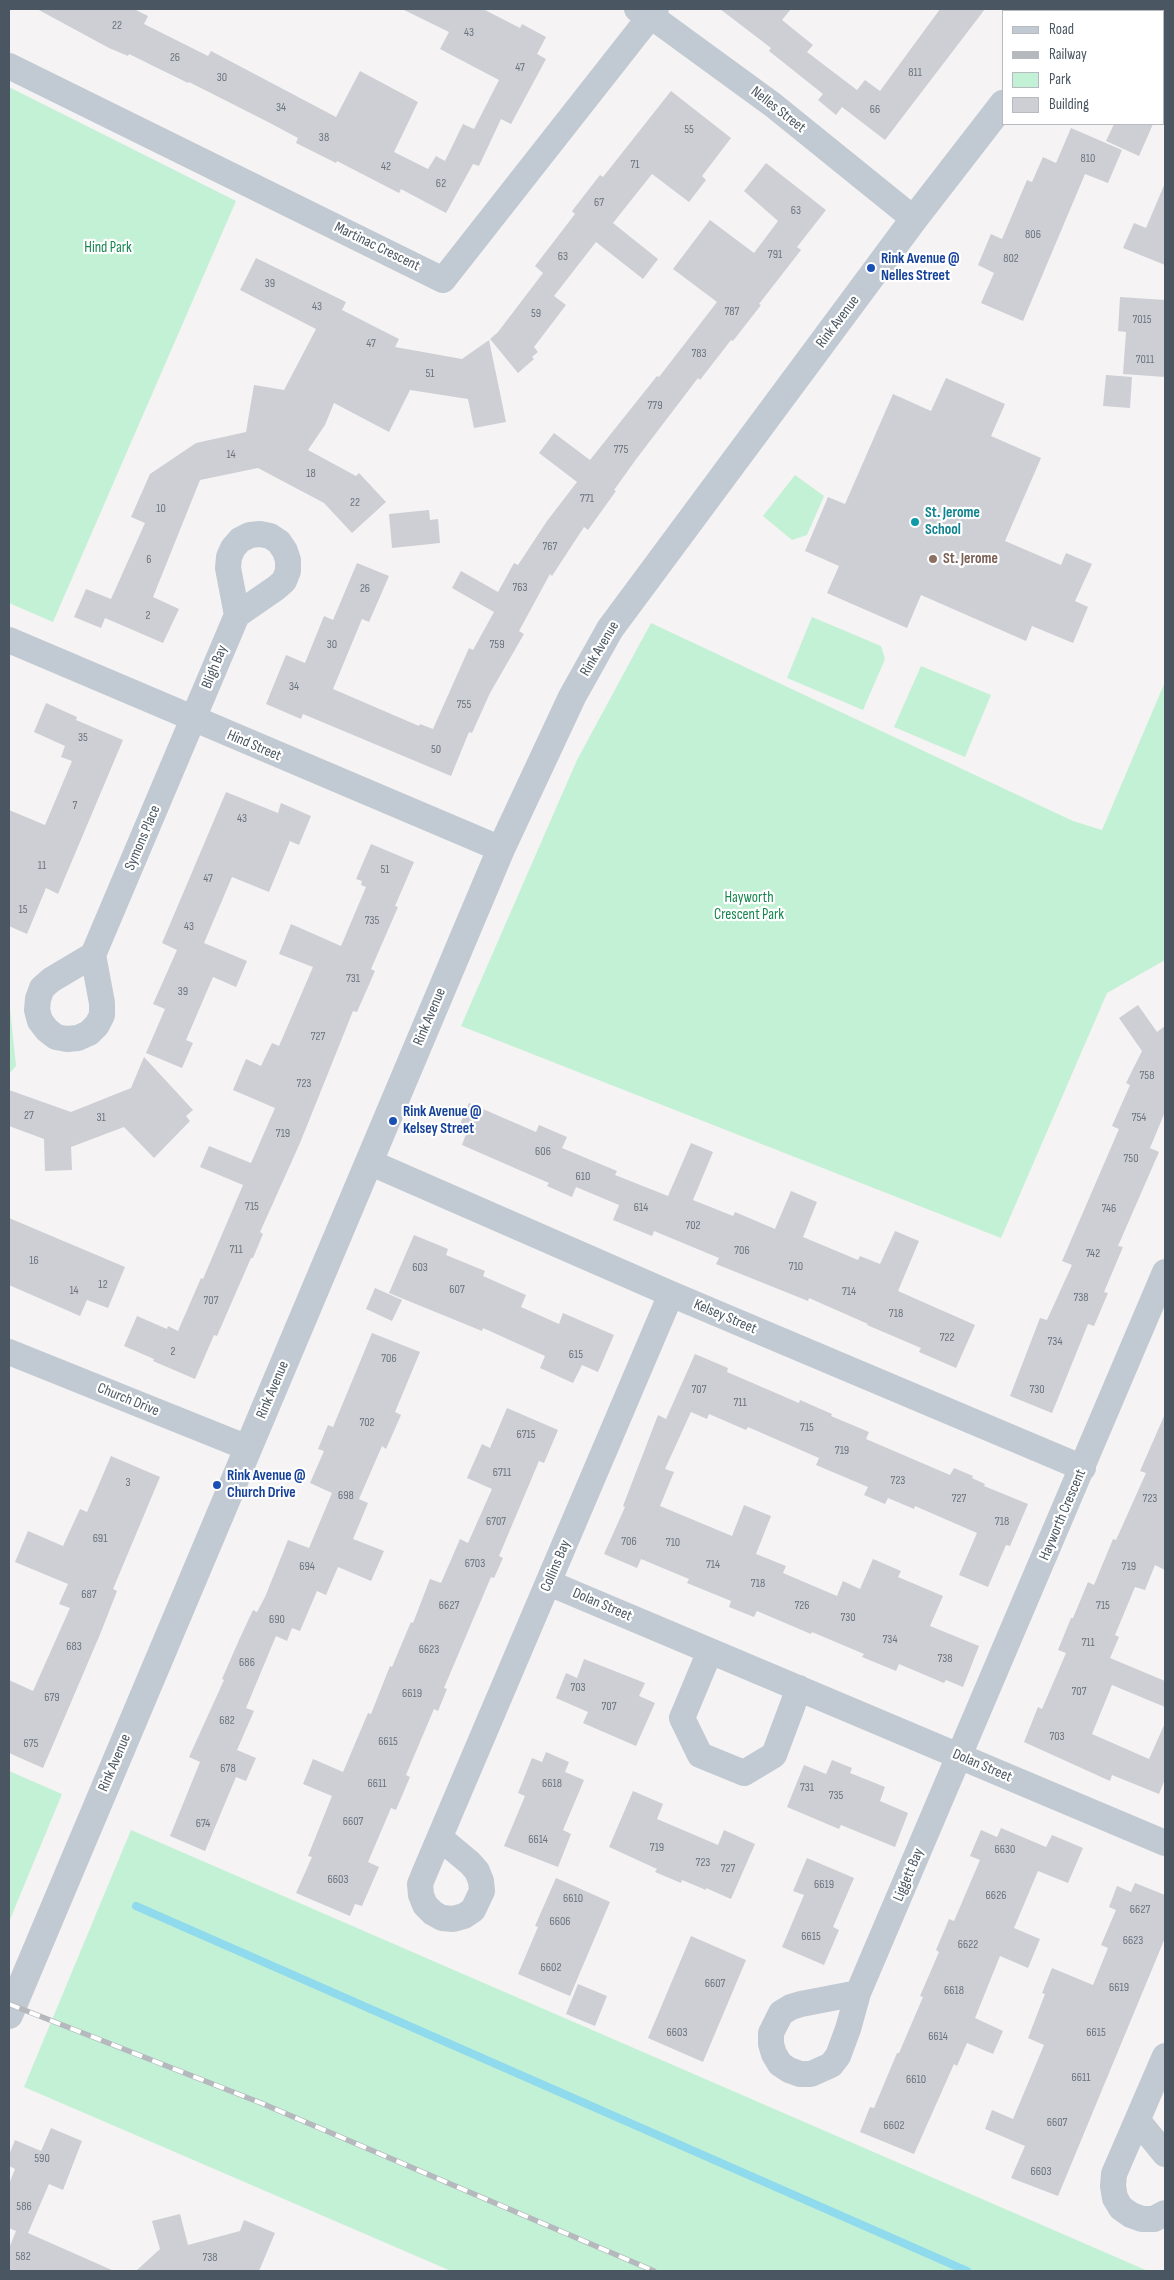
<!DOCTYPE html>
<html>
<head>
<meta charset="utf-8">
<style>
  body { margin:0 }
  #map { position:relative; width:1174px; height:2280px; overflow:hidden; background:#f5f3f3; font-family:"Sofia Sans Condensed",sans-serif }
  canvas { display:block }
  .frame { position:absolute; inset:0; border:10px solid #4a5661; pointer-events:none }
  .legend { position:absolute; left:1002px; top:10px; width:162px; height:115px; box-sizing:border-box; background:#fff; border:1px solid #b7bbc0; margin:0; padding:6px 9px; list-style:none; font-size:15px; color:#4a5661 }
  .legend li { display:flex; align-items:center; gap:10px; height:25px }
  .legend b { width:25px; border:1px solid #b7bbc0 }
</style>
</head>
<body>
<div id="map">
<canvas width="1174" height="2280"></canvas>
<div class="frame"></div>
<ul class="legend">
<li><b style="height:6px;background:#c1cad2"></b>Road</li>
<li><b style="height:6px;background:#b5b8bd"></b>Railway</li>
<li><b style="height:14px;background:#c3f1d5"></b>Park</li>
<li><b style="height:14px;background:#cdcfd5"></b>Building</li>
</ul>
</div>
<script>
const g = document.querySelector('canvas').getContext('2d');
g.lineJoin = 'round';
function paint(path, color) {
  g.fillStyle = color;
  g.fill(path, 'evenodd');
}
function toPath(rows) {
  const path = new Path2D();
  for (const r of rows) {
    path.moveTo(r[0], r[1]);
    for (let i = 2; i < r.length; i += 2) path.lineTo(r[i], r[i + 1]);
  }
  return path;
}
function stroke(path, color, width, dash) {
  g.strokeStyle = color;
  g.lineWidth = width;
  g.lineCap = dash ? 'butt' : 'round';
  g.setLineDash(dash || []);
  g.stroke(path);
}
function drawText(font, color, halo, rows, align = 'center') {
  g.font = font + ' "Sofia Sans Condensed",sans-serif';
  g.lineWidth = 4.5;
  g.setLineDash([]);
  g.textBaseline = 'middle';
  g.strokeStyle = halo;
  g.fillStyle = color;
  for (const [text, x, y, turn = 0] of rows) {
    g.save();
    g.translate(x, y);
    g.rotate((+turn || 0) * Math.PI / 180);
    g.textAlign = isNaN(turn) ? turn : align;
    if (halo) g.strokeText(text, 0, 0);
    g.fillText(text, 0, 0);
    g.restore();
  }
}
paint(toPath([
  [9,87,236,201,53,622,9,603],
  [795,475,824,496,807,535,792,540,763,516],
  [812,617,881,646,885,659,863,710,787,678],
  [651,623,1073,821,1102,830,1165,682,1165,960,1107,993,1001,1238,461,1026,577,760],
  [921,666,991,695,965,757,894,727],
  [9,998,16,1066,9,1074],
  [9,1771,62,1794,9,1922],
  [131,1830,1148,2271,451,2271,24,2087]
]), '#c3f1d5');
stroke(toPath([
  [136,1906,967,2271]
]), '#90daee', 8);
paint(toPath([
  [37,9,134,9,148,16,144,24,208,56,211,51,336,117,360,71,418,102,394,152,428,169,436,156,445,161,463,124,474,129,499,80,440,49,449,32,402,9,483,9,520,28,522,24,546,37,537,54,546,59,511,124,501,119,479,166,473,164,446,213,401,189,399,193,337,161,336,163,296,143,298,138,270,123,189,82,188,83,129,54,128,56,109,48],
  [720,9,791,9,782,20,813,45,807,52,857,90,865,80,880,91,940,9,985,9,885,140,842,107,836,115,818,100,823,94,769,51,771,48],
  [671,91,731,138,702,176,706,180,689,202,652,174,613,223,658,259,643,279,596,242,554,296,566,305,534,347,538,352,532,357,534,359,518,373,490,339,498,332,543,273,535,266,575,214,572,211,600,175,603,177],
  [1114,124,1153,124,1139,156,1106,141],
  [1071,128,1122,150,1108,183,1085,174,1023,321,981,303,994,273,978,265,991,234,1002,239,1027,180,1032,182,1043,157,1056,163],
  [766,163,826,210,797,247,801,250,759,304,761,305,733,341,731,340,700,380,698,378,637,458,614,490,616,491,588,530,584,527,552,576,550,574,519,631,524,634,490,693,472,733,469,732,451,776,303,714,301,719,266,704,286,655,305,663,324,616,333,620,357,563,389,576,369,622,362,619,333,689,419,726,420,724,433,729,469,648,473,650,494,612,452,588,461,571,498,592,514,563,518,565,547,521,577,482,539,453,554,433,590,460,657,376,659,377,717,302,673,269,710,220,754,253,778,221,744,191],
  [1165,183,1165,265,1123,248,1134,223,1146,228],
  [256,258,346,302,342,310,399,339,395,347,462,359,489,340,506,422,474,428,468,399,410,390,389,432,334,403,325,425,308,450,356,476,359,473,386,502,352,533,324,503,258,468,200,480,153,597,179,609,163,643,105,618,101,628,74,617,86,589,111,599,145,523,131,517,150,474,196,443,246,432,254,385,284,390,316,329,240,290],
  [1120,297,1165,300,1165,377,1123,374,1126,332,1118,331],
  [1106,375,1132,377,1130,408,1103,406],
  [946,378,1005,404,991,436,1041,458,1005,541,1061,565,1066,553,1092,564,1075,601,1088,607,1073,643,1032,626,1026,641,921,595,907,628,827,593,839,566,805,551,828,497,845,504,893,394,931,411],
  [429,510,430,520,438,519,440,543,392,548,389,514],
  [46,703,77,717,76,720,123,740,58,894,46,888,27,934,9,926,9,810,45,825,72,761,61,757,65,746,34,732],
  [226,792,278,813,281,803,311,816,299,845,290,841,269,892,232,877,204,943,247,961,236,987,213,977,186,1040,193,1043,182,1068,146,1053,165,1009,153,1004,177,950,162,943],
  [371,844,414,862,395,906,398,907,371,969,375,971,357,1012,353,1011,300,1143,260,1232,263,1234,253,1258,251,1258,217,1336,214,1335,195,1379,153,1361,154,1359,124,1346,137,1316,167,1329,168,1326,178,1331,201,1278,203,1279,243,1185,200,1167,209,1146,251,1163,275,1108,233,1090,246,1059,261,1066,272,1043,279,1046,313,967,279,954,291,924,341,946,366,887,361,885,362,881,356,879],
  [1138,1005,1157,1032,1165,1026,1165,1112,1150,1148,1159,1152,1118,1246,1123,1247,1104,1292,1108,1293,1094,1326,1088,1324,1052,1413,1010,1396,1040,1318,1047,1320,1072,1265,1062,1261,1119,1129,1112,1126,1130,1085,1126,1083,1142,1051,1119,1018],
  [144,1057,193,1110,186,1116,190,1121,154,1158,124,1127,71,1147,72,1170,45,1171,44,1139,9,1126,9,1090,71,1112,131,1088],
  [469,1103,536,1132,539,1125,567,1137,562,1148,617,1171,615,1175,668,1196,691,1143,713,1152,693,1200,733,1216,735,1212,775,1229,791,1191,817,1202,803,1237,858,1260,860,1256,880,1264,895,1231,919,1241,898,1291,975,1325,956,1368,919,1352,921,1348,867,1325,868,1324,809,1298,808,1301,716,1264,719,1258,654,1231,652,1236,613,1220,619,1205,576,1187,572,1197,547,1186,549,1183,462,1145,466,1134,457,1131],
  [9,1218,125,1267,108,1308,87,1300,80,1316,9,1285],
  [414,1235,448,1249,446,1255,485,1271,483,1276,526,1295,521,1307,559,1324,563,1313,614,1335,598,1372,582,1365,573,1383,540,1368,545,1356,483,1328,482,1331,389,1293],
  [375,1288,402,1300,392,1321,366,1309],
  [372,1333,420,1352,395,1412,401,1415,386,1449,382,1446,359,1499,368,1503,353,1539,384,1551,371,1581,338,1567,326,1595,317,1591,300,1631,292,1628,287,1641,276,1636,246,1708,254,1711,237,1750,256,1758,246,1781,236,1777,205,1851,170,1836,200,1762,189,1757,224,1680,222,1679,239,1640,253,1610,257,1612,265,1597,288,1540,309,1548,332,1493,310,1483,324,1451,318,1449,328,1425,333,1427],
  [695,1354,728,1368,727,1372,799,1403,800,1400,832,1414,831,1416,869,1432,866,1439,950,1475,954,1468,973,1476,972,1478,985,1484,984,1486,1028,1504,1010,1546,1006,1545,988,1587,959,1575,977,1533,915,1506,914,1509,888,1498,885,1504,864,1495,868,1487,816,1465,819,1458,748,1427,746,1430,709,1414,707,1419,691,1412,665,1469,674,1472,660,1506,732,1536,744,1505,771,1516,756,1554,786,1566,783,1573,837,1596,843,1581,860,1589,873,1559,901,1571,898,1577,943,1596,930,1626,979,1646,963,1687,946,1680,944,1683,899,1664,896,1671,862,1657,864,1654,812,1632,811,1634,757,1611,754,1617,729,1607,731,1601,687,1583,689,1579,641,1559,637,1568,604,1554,625,1507,623,1506,658,1415,666,1419],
  [507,1408,558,1430,544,1463,539,1461,499,1556,503,1558,494,1578,491,1577,444,1688,447,1689,438,1711,434,1709,406,1775,410,1777,396,1810,391,1808,368,1862,379,1867,362,1906,355,1904,350,1916,296,1893,312,1857,308,1856,332,1796,303,1784,313,1759,343,1772,368,1713,371,1714,390,1666,392,1667,411,1622,413,1623,430,1579,441,1583,460,1539,468,1543,492,1489,467,1478,482,1444,490,1448],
  [1165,1414,1165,1570,1155,1565,1145,1590,1135,1587,1115,1635,1119,1637,1110,1658,1165,1681,1165,1707,1112,1685,1092,1734,1149,1759,1165,1723,1165,1779,1159,1794,1112,1775,1110,1781,1024,1742,1038,1707,1042,1709,1066,1653,1058,1650,1071,1618,1073,1618,1088,1582,1094,1585,1113,1539,1116,1540,1146,1473,1140,1471],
  [111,1456,160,1477,113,1589,117,1591,101,1632,43,1768,9,1753,9,1680,33,1691,70,1608,59,1604,68,1584,15,1562,28,1531,63,1546,80,1509,87,1512],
  [584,1659,645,1683,639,1696,655,1703,636,1746,583,1723,588,1712,556,1698,566,1673,577,1678],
  [546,1752,569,1762,565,1772,584,1780,563,1830,571,1834,558,1867,504,1846,525,1796,518,1793,532,1758,542,1762],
  [832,1760,852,1768,850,1773,885,1787,880,1801,908,1813,895,1847,841,1825,839,1829,787,1807,804,1765,826,1774],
  [633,1791,663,1804,657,1819,718,1845,724,1830,755,1844,731,1899,706,1888,706,1890,682,1880,681,1883,655,1872,657,1869,609,1847],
  [1001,1828,1046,1847,1052,1835,1083,1848,1068,1883,1038,1871,1014,1928,1040,1939,1028,1968,1000,1956,975,2018,1003,2031,993,2054,967,2043,957,2066,954,2064,914,2154,860,2132,870,2107,874,2108,897,2053,899,2053,923,1997,920,1996,939,1952,936,1950,949,1919,954,1921,980,1860,970,1856,981,1830,997,1837],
  [807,1858,854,1878,833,1927,839,1930,824,1965,782,1947,804,1895,793,1891],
  [556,1878,610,1902,570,1996,518,1974,538,1927,535,1926],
  [1135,1883,1165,1895,1165,1938,1058,2196,1011,2178,1025,2146,985,2129,992,2110,1013,2119,1044,2045,1028,2038,1045,1994,1042,1993,1052,1968,1093,1985,1108,1948,1101,1945,1116,1910,1109,1907,1117,1886,1131,1892],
  [691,1936,746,1960,703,2062,648,2038],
  [578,1984,607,1996,595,2026,566,2014],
  [51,2128,82,2141,63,2190,49,2184,28,2233,114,2271,9,2271,9,2248,16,2231,9,2228,9,2184,15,2169,9,2166,9,2155,15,2140,41,2151],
  [180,2214,188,2245,240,2231,244,2220,275,2233,259,2271,136,2271,160,2249,152,2221]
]), '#cdcfd5');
stroke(toPath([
  [637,9,651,16,773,105,914,219],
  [9,66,443,280,656,9],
  [9,640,501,849],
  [93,955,51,980,42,988,38,999,37,1010,40,1021,47,1030,56,1037,67,1039,78,1038,89,1033,97,1025,102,1015,102,1003,93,955,237,615,228,568,229,557,233,548,240,540,250,535,260,534,270,536,279,542,285,551,288,560,288,571,284,581,276,588,237,615],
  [369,1162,671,1294,1083,1468],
  [9,1352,248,1448],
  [549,1583,1165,1843],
  [710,1651,682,1718,700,1755,744,1773,774,1755,799,1688],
  [440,1838,470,1863,477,1871,481,1881,482,1891,473,1910,464,1916,453,1919,442,1918,433,1913,425,1905,421,1895,420,1884,424,1874,671,1294],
  [858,1993,801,2004,791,2007,781,2013,771,2033,771,2044,774,2054,780,2064,789,2070,800,2074,811,2074,831,2065,838,2056,848,2029,858,1993,1165,1272],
  [1165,2056,1114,2174,1113,2186,1115,2198,1121,2208,1131,2215,1142,2219,1154,2219,1165,2213],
  [1138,2121,1165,2154]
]), '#c1cad2', 26);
stroke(toPath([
  [1074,11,1076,9],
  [9,2015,501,849,572,697,610,629,914,219,1003,104]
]), '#c1cad2', 28);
const rail = toPath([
  [9,2004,261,2103,654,2271]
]);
stroke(rail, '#b5b8bd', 5.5);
stroke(rail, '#fff', 4, [11]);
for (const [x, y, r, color] of [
  [871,268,5,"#1a4fb4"],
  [915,522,5,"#0f9aa8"],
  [933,559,5,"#8d6e63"],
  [393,1121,5,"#1a4fb4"],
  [217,1485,5,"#1a4fb4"]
]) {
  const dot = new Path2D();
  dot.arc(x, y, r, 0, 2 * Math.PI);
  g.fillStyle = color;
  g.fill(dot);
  stroke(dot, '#fff', 2);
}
drawText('12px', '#6b747e', null, [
  ["22",117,26],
  ["43",469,33],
  ["26",175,58],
  ["47",520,68],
  ["811",915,73],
  ["30",222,78],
  ["34",281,108],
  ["66",875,110],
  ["55",689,130],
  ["38",324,138],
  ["810",1088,159],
  ["71",635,165],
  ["42",386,167],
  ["62",441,184],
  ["67",599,203],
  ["63",796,211],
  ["806",1033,235],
  ["791",775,255],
  ["63",563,257],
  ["802",1011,259],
  ["39",270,284],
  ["43",317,307],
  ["787",732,312],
  ["59",536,314],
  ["7015",1142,320],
  ["47",371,344],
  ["783",699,354],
  ["7011",1145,360],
  ["51",430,374],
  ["779",655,406],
  ["775",621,450],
  ["14",231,455],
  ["18",311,474],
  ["771",587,499],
  ["22",355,503],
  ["10",161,509],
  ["767",550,547],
  ["6",149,560],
  ["763",520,588],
  ["26",365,589],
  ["2",148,616],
  ["30",332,645],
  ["759",497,645],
  ["34",294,687],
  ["755",464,705],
  ["35",83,738],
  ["50",436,750],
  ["7",75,806],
  ["43",242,819],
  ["11",42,866],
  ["51",385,870],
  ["47",208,879],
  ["15",23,910],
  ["735",372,921],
  ["43",189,927],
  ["731",353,979],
  ["39",183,992],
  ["727",318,1037],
  ["758",1147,1076],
  ["723",304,1084],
  ["27",29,1116],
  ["31",101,1118],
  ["754",1139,1118],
  ["719",283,1134],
  ["606",543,1152],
  ["750",1131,1159],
  ["610",583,1177],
  ["715",252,1207],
  ["614",641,1208],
  ["746",1109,1209],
  ["702",693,1226],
  ["711",236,1250],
  ["706",742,1251],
  ["742",1093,1254],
  ["16",34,1261],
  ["710",796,1267],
  ["603",420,1268],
  ["12",103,1285],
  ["607",457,1290],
  ["14",74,1291],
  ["714",849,1292],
  ["738",1081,1298],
  ["707",211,1301],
  ["718",896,1314],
  ["722",947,1338],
  ["734",1055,1342],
  ["2",173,1352],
  ["615",576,1355],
  ["706",389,1359],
  ["707",699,1390],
  ["730",1037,1390],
  ["711",740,1403],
  ["702",367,1423],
  ["715",807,1428],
  ["6715",526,1435],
  ["719",842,1451],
  ["6711",502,1473],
  ["723",898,1481],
  ["3",128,1483],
  ["698",346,1496],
  ["727",959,1499],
  ["723",1150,1499],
  ["6707",496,1522],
  ["718",1002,1522],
  ["691",100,1539],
  ["706",629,1542],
  ["710",673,1543],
  ["6703",475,1564],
  ["714",713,1565],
  ["694",307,1567],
  ["719",1129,1567],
  ["718",758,1584],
  ["687",89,1595],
  ["6627",449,1606],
  ["726",802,1606],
  ["715",1103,1606],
  ["730",848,1618],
  ["690",277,1620],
  ["734",890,1640],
  ["711",1088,1643],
  ["683",74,1647],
  ["6623",429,1650],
  ["738",945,1659],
  ["686",247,1663],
  ["703",578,1688],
  ["707",1079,1692],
  ["6619",412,1694],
  ["679",52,1698],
  ["707",609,1707],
  ["682",227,1721],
  ["703",1057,1737],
  ["6615",388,1742],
  ["675",31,1744],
  ["678",228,1769],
  ["6611",377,1784],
  ["6618",552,1784],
  ["731",807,1788],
  ["735",836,1796],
  ["6607",353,1822],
  ["674",203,1824],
  ["6614",538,1840],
  ["719",657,1848],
  ["6630",1005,1850],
  ["723",703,1863],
  ["727",728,1869],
  ["6603",338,1880],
  ["6619",824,1885],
  ["6626",996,1896],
  ["6610",573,1899],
  ["6627",1140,1910],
  ["6606",560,1922],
  ["6615",811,1937],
  ["6623",1133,1941],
  ["6622",968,1945],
  ["6602",551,1968],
  ["6607",715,1984],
  ["6619",1119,1988],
  ["6618",954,1991],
  ["6603",677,2033],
  ["6615",1096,2033],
  ["6614",938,2037],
  ["6611",1081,2078],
  ["6610",916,2080],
  ["6607",1057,2123],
  ["6602",894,2126],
  ["590",42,2159],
  ["6603",1041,2172],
  ["586",24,2207],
  ["582",23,2257],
  ["738",210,2258]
]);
drawText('15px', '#4a5661', '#fff', [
  ["Nelles Street",778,110,38],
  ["Martinac Crescent",377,247,26],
  ["Rink Avenue",838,322,-53],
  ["Rink Avenue",600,649,-59],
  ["Bligh Bay",215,667,-68],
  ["Hind Street",254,746,23],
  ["Symons Place",143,838,-67],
  ["Rink Avenue",430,1017,-67],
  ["Kelsey Street",725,1317,23],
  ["Rink Avenue",273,1390,-67],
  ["Church Drive",128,1400,22],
  ["Hayworth Crescent",1063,1515,-67],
  ["Collins Bay",556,1566,-67],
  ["Dolan Street",602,1605,23],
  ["Rink Avenue",115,1763,-67],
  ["Dolan Street",982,1766,23],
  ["Liggett Bay",909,1875,-67]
]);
drawText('15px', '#17864f', '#fff', [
  ["Hind Park",108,248],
  ["Hayworth",749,898],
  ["Crescent Park",749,915]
]);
drawText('bold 15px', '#164399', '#fff', [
  ["Rink Avenue @",881,259],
  ["Nelles Street",881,276],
  ["Rink Avenue @",403,1112],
  ["Kelsey Street",403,1129],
  ["Rink Avenue @",227,1476],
  ["Church Drive",227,1493]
], 'left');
drawText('bold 15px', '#0d838f', '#fff', [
  ["St. Jerome",925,513],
  ["School",925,530]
], 'left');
drawText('bold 15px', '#785e54', '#fff', [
  ["St. Jerome",943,559]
], 'left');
</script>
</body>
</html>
